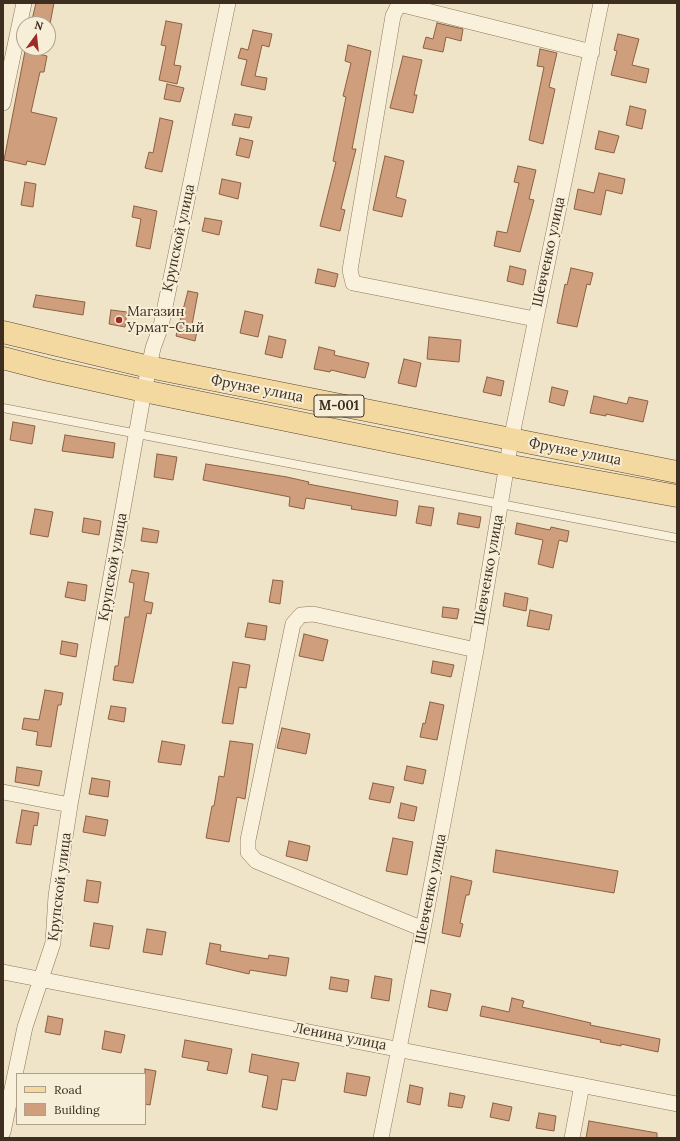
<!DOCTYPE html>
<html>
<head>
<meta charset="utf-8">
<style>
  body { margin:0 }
  #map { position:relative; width:680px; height:1141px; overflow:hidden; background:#f0e4c8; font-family:Lora,serif }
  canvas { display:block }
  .frame { position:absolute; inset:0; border:4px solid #3d2e20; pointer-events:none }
  .legend { position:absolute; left:16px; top:1073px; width:130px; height:52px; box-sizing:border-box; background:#f7eed8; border:1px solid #ada18e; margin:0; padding:5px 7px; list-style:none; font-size:12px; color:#3d2e20 }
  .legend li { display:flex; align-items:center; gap:8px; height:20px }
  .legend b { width:20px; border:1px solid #ada18e }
  .north { position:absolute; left:16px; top:16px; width:40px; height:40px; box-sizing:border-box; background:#f7eed8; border:1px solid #ada18e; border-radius:50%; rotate:15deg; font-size:11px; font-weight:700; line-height:16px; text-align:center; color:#3d2e20 }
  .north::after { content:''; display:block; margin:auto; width:14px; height:18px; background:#9e2a2b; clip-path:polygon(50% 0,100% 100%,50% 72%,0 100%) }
</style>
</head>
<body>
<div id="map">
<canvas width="680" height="1141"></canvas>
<div class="frame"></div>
<ul class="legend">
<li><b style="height:5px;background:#f3d9a0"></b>Road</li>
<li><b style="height:11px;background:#cf9f7d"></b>Building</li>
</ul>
<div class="north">N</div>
</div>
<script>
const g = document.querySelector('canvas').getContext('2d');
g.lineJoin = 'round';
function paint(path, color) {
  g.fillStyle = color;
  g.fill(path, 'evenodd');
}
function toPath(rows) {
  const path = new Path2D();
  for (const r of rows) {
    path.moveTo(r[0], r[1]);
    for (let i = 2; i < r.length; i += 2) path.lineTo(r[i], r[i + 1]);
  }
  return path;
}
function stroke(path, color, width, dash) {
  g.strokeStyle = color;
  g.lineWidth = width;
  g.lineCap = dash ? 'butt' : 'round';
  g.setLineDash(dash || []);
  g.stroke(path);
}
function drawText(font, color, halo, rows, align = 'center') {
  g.font = font + ' Lora,serif';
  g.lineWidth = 4;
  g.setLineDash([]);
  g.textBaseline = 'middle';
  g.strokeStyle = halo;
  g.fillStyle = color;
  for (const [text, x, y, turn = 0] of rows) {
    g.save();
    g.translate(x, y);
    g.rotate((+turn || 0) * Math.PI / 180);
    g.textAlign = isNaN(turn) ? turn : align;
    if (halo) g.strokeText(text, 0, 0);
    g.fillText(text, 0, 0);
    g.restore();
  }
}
const building = toPath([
  [36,3,54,3,50,24,31,24,36,3],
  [166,21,182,24,174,65,181,66,177,84,159,80,166,46,161,45,166,21],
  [437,23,463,29,461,41,446,37,443,52,423,48,426,37,433,39,437,23],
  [253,30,272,34,269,47,262,45,255,76,267,78,265,90,241,85,247,60,238,58,241,48,248,50,253,30],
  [618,34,639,39,632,65,649,69,646,83,611,75,617,51,614,50,618,34],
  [348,45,371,51,352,149,356,149,341,209,345,210,340,231,320,226,336,162,333,161,346,97,343,96,351,63,345,61,348,45],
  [540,49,557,53,549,87,555,89,543,144,529,140,544,67,537,66,540,49],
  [25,51,47,56,44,72,40,72,31,112,57,118,45,165,27,161,26,165,4,160,25,51],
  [403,56,422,60,414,95,417,95,413,113,390,108,403,56],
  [167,84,184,88,180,102,164,99,167,84],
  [630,106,646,110,642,129,626,125,630,106],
  [235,114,252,117,249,128,232,125,235,114],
  [160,118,173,121,162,172,145,168,149,152,153,153,160,118],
  [599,131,619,136,614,153,595,149,599,131],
  [240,138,253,141,249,158,236,155,240,138],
  [385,156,404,161,396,197,406,200,402,217,373,210,385,156],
  [518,166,536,170,529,199,534,200,520,252,494,246,497,231,507,233,519,183,514,182,518,166],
  [599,173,625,179,622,194,606,190,601,215,574,209,578,189,594,193,599,173],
  [222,179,241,183,238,199,219,194,222,179],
  [25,182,36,184,33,207,21,205,25,182],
  [134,206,157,211,150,249,136,246,141,219,132,217,134,206],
  [205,218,222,221,219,235,202,231,205,218],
  [510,266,526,270,523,285,507,281,510,266],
  [571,268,593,273,590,285,587,284,577,327,557,323,565,284,567,285,571,268],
  [318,269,338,274,335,287,315,283,318,269],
  [188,291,198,293,192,325,198,326,195,341,176,336,188,291],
  [36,295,85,302,83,315,33,307,36,295],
  [111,310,127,312,125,327,109,324,111,310],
  [245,311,263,315,258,337,240,333,245,311],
  [269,336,286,340,282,358,265,354,269,336],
  [429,337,461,340,459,362,427,359,429,337],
  [319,347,335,351,334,355,369,363,365,378,331,370,330,372,314,369,319,347],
  [404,359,421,363,416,387,398,383,404,359],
  [487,377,504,381,501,396,483,392,487,377],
  [552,387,568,391,564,406,549,402,552,387],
  [594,396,627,404,629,397,648,401,643,422,606,414,606,416,590,413,594,396],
  [13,422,35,426,32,444,10,440,13,422],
  [65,435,115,443,113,458,62,451,65,435],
  [157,454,177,457,173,480,154,477,157,454],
  [206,464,287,477,309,482,308,484,398,501,396,516,351,509,352,506,306,498,304,509,289,506,290,497,203,480,206,464],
  [419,506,434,508,431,526,416,523,419,506],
  [35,509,53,512,48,537,30,534,35,509],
  [459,513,481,517,479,528,457,524,459,513],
  [84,518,101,521,99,535,82,532,84,518],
  [517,523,550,530,551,527,569,531,567,542,559,540,553,568,538,564,543,540,515,534,517,523],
  [143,528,159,531,157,543,141,541,143,528],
  [132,570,149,573,144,601,153,603,151,614,147,613,133,683,113,680,115,666,118,666,125,617,129,617,134,583,129,582,132,570],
  [273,580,283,581,280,604,269,602,273,580],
  [68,582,87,585,85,601,65,597,68,582],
  [505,593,528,598,526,611,503,606,505,593],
  [443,607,459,609,457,619,442,617,443,607],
  [530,610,552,615,549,630,527,626,530,610],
  [248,623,267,626,265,640,245,637,248,623],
  [304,634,328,640,323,661,299,656,304,634],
  [62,641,78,644,76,657,60,654,62,641],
  [433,661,454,665,451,677,431,673,433,661],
  [233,662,250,665,246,688,239,687,233,724,222,723,233,662],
  [45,690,63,693,61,705,58,705,51,747,36,745,38,732,22,729,24,718,39,720,45,690],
  [430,702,444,705,437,740,420,737,423,723,425,724,430,702],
  [111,706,126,708,124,722,108,719,111,706],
  [282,728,310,734,306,754,277,748,282,728],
  [162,741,185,745,181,765,158,762,162,741],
  [230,741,253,744,245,799,237,797,229,842,206,838,212,806,214,806,219,776,224,777,230,741],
  [407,766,426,770,423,784,404,780,407,766],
  [17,767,42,771,39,786,15,782,17,767],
  [92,778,110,781,108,797,89,794,92,778],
  [373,783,394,787,390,803,369,799,373,783],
  [401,803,417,807,414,821,398,818,401,803],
  [22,810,39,813,37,826,34,825,31,845,16,843,22,810],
  [86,816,108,820,105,836,83,832,86,816],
  [393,838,413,842,407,875,386,871,393,838],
  [289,841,310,846,307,861,286,856,289,841],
  [496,850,618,871,614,893,493,872,496,850],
  [451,876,472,881,469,895,466,895,460,923,463,924,460,937,442,933,451,876],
  [87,880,101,882,98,903,84,901,87,880],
  [94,923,113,926,109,949,90,946,94,923],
  [147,929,166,932,162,955,143,952,147,929],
  [210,943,221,945,220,951,268,959,269,955,289,958,286,976,250,970,249,974,206,964,210,943],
  [375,976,392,979,389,1001,371,998,375,976],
  [331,977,349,980,347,992,329,989,331,977],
  [431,990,451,994,447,1011,428,1007,431,990],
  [512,998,524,1001,522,1007,591,1023,590,1025,660,1039,658,1052,621,1044,621,1046,600,1042,601,1040,480,1016,482,1006,509,1012,512,998],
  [48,1016,63,1019,60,1035,45,1032,48,1016],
  [105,1031,125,1035,121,1053,102,1049,105,1031],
  [185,1040,232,1049,227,1074,207,1070,209,1062,182,1057,185,1040],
  [252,1054,299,1063,295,1081,282,1079,277,1110,262,1107,268,1076,249,1072,252,1054],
  [145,1069,156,1071,150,1105,145,1104,145,1069],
  [347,1073,370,1077,366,1096,344,1092,347,1073],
  [410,1085,423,1088,420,1105,407,1102,410,1085],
  [450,1093,465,1096,462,1108,448,1106,450,1093],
  [493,1103,512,1107,509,1121,490,1117,493,1103],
  [539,1113,556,1116,554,1131,536,1128,539,1113],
  [589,1121,657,1133,657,1138,586,1138,589,1121]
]);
paint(building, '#cf9f7d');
stroke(building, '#8d5f41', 1);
const lane = toPath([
  [3,408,677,538]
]);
const street = toPath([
  [3,103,24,3],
  [535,319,353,283,350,270,393,16,399,4,592,52],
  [3,792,70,805],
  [423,929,256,861,248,852,248,840,293,624,301,615,313,614,476,650],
  [3,972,677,1104],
  [3,1132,25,1027,53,943,56,896,70,805,144,391,153,348,161,326,228,3],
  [381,1138,423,929,476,650,511,440,601,3],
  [572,1138,582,1085]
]);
const primary = toPath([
  [3,332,149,367,677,472],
  [3,358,49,370,144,391,506,465,677,496]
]);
stroke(lane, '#8d765c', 9);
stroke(street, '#8d765c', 16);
stroke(primary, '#5b4430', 23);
stroke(lane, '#faf1dc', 8);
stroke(street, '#faf1dc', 15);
stroke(primary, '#f3d9a0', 22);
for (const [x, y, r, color] of [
  [119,320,4,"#9e2a2b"]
]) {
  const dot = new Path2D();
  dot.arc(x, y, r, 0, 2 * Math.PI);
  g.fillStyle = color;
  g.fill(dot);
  stroke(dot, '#f7eed8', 1.5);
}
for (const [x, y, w] of [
  [339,406,50]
]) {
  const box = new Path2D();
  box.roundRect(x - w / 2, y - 11, w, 22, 3);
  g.fillStyle = '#f7eed8';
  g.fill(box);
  stroke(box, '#3d2e20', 1);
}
drawText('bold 13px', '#3d2e20', null, [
  ["M-001",339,406]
]);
drawText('14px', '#3d2e20', '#f7eed8', [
  ["Крупской улица",179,238,-78],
  ["Шевченко улица",549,252,-78],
  ["Фрунзе улица",257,389,11],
  ["Фрунзе улица",575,452,11],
  ["Крупской улица",113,567,-80],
  ["Шевченко улица",489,570,-80],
  ["Крупской улица",60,887,-83],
  ["Шевченко улица",431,889,-79],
  ["Ленина улица",340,1037,11]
]);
drawText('14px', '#3d2e20', '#f7eed8', [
  ["Магазин",127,312],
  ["Урмат-Сый",127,328]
], 'left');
</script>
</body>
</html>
